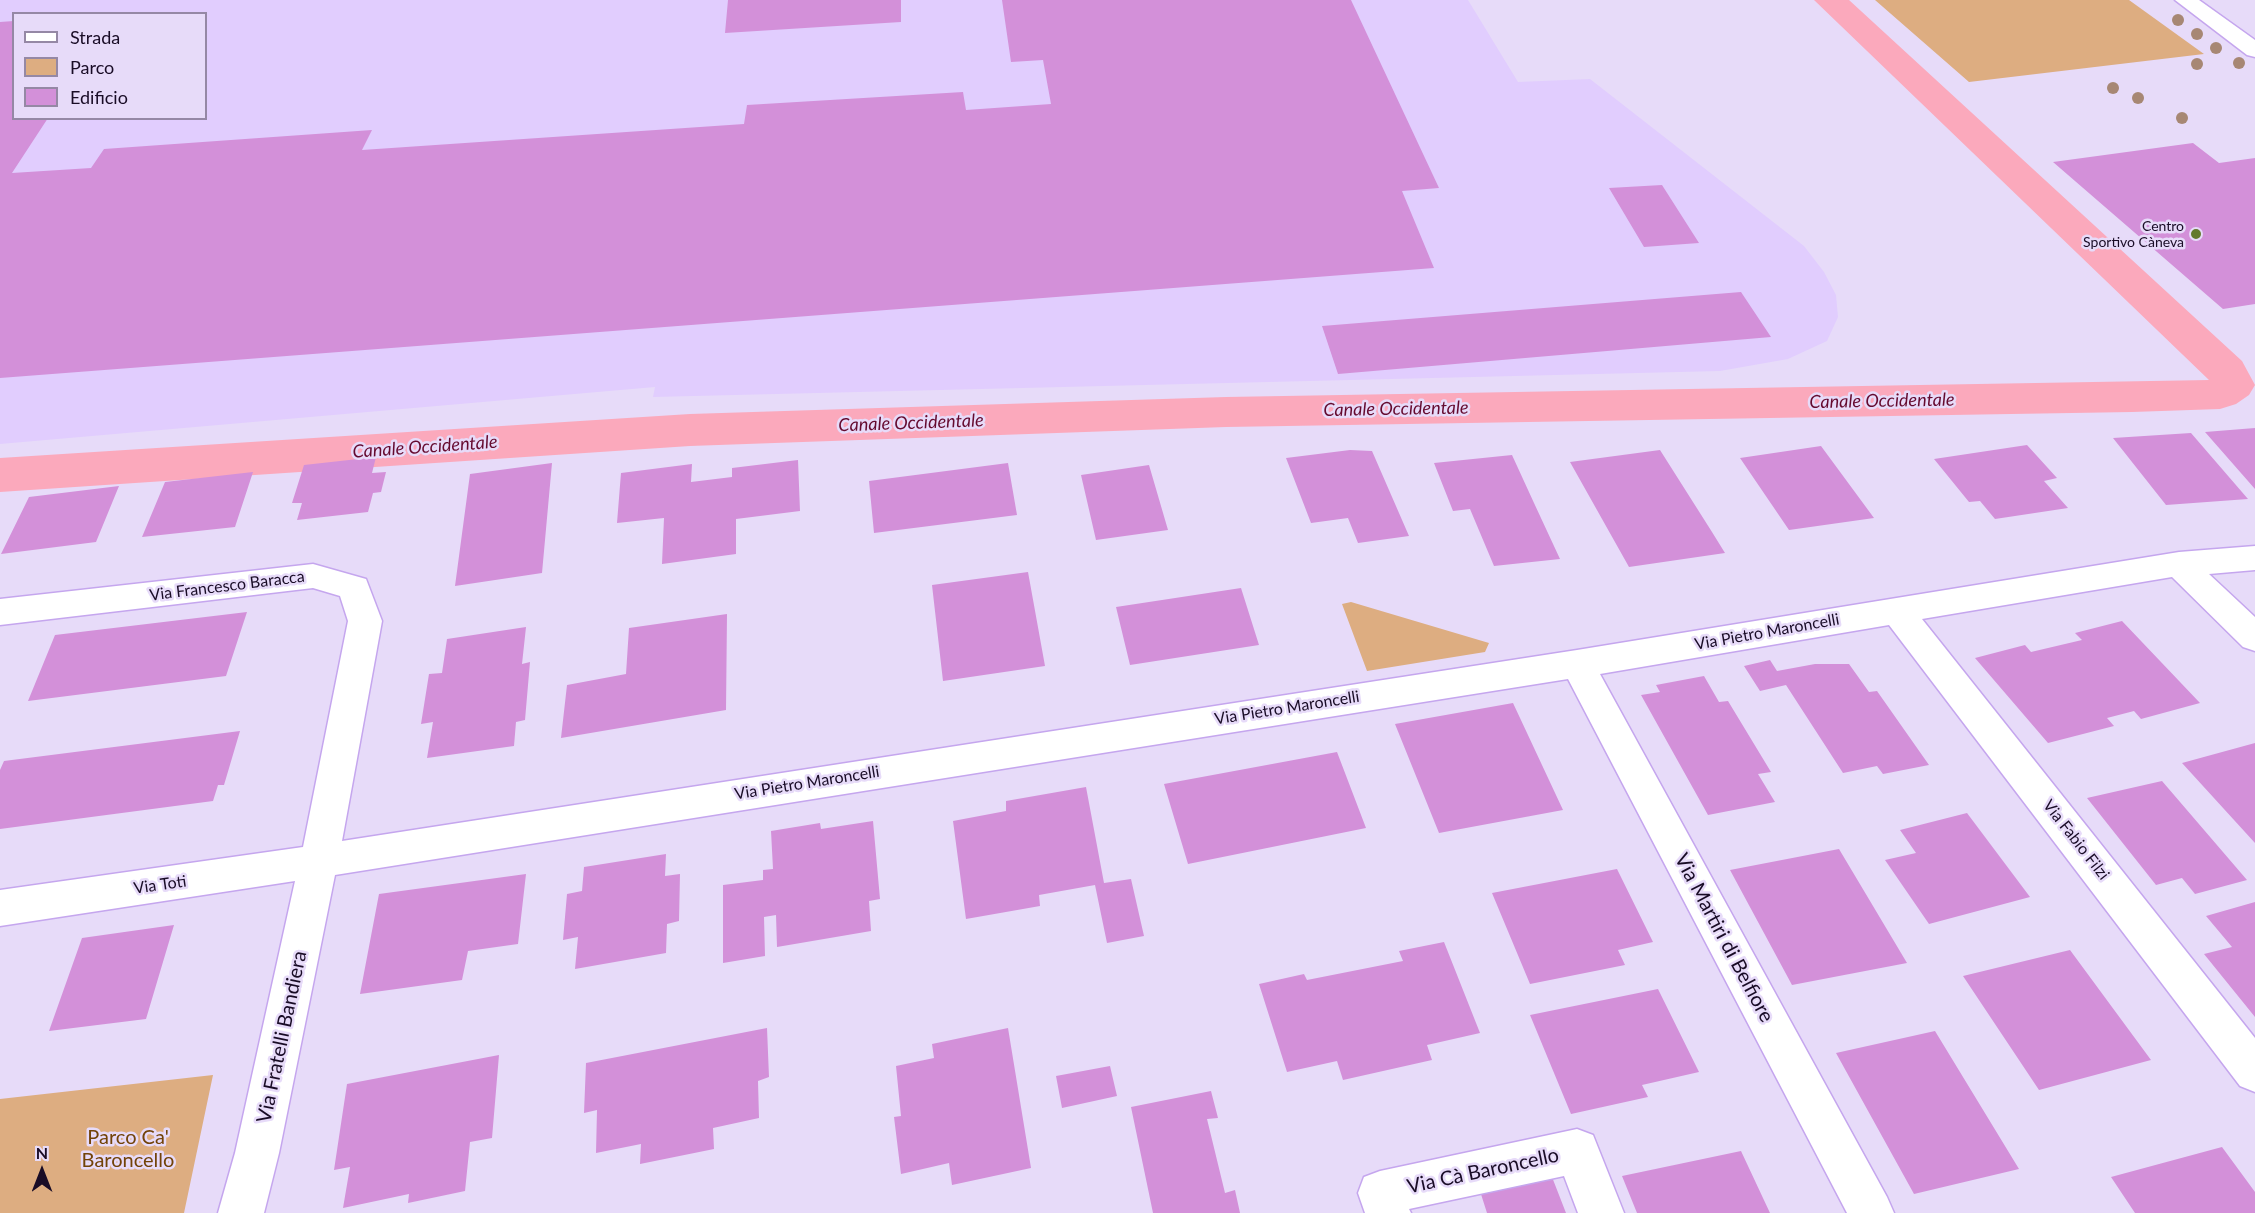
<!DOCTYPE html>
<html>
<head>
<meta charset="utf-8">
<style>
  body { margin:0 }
  #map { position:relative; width:2255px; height:1213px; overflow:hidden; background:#e7dbf9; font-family:Lato,sans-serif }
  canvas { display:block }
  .legend { position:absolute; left:12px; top:12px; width:195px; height:108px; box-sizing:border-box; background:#e7dbf9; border:2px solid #9588a5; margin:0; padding:8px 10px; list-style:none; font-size:18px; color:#190c26 }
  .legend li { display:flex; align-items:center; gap:12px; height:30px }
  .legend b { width:30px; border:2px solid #9588a5 }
  .north { position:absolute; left:12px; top:1141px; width:60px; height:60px; -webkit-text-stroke:4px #e7dbf9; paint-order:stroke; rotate:0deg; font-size:16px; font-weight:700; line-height:24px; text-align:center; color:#190c26 }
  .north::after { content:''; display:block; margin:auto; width:21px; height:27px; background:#190c26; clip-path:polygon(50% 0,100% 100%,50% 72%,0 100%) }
</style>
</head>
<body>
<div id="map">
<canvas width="2255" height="1213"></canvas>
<ul class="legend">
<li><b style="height:8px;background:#fff"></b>Strada</li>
<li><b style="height:16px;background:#ddad81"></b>Parco</li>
<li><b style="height:16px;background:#d390d9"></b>Edificio</li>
</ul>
<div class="north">N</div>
</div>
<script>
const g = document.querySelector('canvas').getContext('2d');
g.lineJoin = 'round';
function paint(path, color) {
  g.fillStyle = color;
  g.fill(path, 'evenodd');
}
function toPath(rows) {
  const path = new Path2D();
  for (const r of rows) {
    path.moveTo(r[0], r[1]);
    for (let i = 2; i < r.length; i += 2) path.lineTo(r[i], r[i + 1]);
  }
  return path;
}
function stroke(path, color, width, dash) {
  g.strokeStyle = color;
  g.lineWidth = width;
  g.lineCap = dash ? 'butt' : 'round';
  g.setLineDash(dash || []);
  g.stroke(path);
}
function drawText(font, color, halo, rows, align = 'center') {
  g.font = font + ' Lato,sans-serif';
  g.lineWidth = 5;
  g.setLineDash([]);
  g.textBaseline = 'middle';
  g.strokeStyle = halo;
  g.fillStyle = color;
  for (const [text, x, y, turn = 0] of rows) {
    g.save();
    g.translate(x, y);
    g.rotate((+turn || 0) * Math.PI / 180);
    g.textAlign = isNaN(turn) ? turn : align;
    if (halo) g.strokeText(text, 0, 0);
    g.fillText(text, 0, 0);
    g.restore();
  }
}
paint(toPath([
  [0,0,1468,0,1518,82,1590,79,1804,246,1824,272,1836,295,1838,317,1827,341,1788,359,1720,371,653,397,655,387,0,444],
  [14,14,206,14,206,118,14,118]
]), '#e1cdfe');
paint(toPath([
  [1875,0,2129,0,2204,54,1969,82],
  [1351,602,1489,643,1485,652,1367,671,1342,604],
  [213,1075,184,1213,0,1213,0,1099]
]), '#ddad81');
paint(toPath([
  [1814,0,1849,0,2242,361,2255,385,2249,395,2236,404,2220,409,2132,412,1226,427,690,446,0,492,0,458,690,414,1226,397,2209,380,1814,0]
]), '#fba9bc');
paint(toPath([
  [728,0,901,0,901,22,725,33],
  [1002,0,1351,0,1439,188,1402,191,1434,268,0,378,0,22,14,21,14,118,48,118,12,173,91,168,104,149,372,130,362,150,744,124,747,105,963,92,966,110,1051,104,1043,60,1011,62],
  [2193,143,2219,163,2255,158,2255,304,2223,309,2053,162],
  [1662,185,1699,243,1644,247,1609,188],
  [1741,292,1771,337,1338,374,1322,326],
  [2255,428,2255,489,2205,432],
  [2191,433,2248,499,2166,505,2113,438],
  [2027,445,2057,478,2044,481,2068,508,1995,519,1980,501,1969,502,1934,459],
  [1821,446,1874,518,1789,530,1740,458],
  [1350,450,1372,451,1409,536,1358,543,1348,518,1311,523,1286,458],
  [1660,450,1712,532,1725,553,1629,567,1570,462],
  [1512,455,1534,503,1560,559,1494,566,1470,509,1453,511,1434,463],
  [376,457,372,473,386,472,381,492,373,493,368,512,297,520,302,503,292,503,304,465],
  [798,460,800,511,736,519,736,554,662,564,664,518,617,523,621,473,692,464,691,482,732,477,732,468],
  [552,463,542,573,455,586,470,474],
  [1008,463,1017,515,874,533,869,481],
  [1149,465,1168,530,1096,540,1081,475],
  [253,472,235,527,142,537,165,482],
  [119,486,96,542,1,554,29,497],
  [1028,572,1045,666,943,681,932,585],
  [1241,588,1259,645,1130,665,1116,607],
  [247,612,226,676,28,701,55,635],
  [727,614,726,710,561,738,567,685,626,674,629,628],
  [2122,621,2200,703,2141,719,2134,711,2107,718,2114,726,2048,743,1975,658,2025,645,2031,652,2082,640,2075,633],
  [526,627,522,664,530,662,525,720,516,722,514,746,427,758,433,722,421,724,429,674,442,673,447,639],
  [1770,660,1777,671,1815,664,1849,664,1869,692,1877,691,1929,765,1883,774,1877,766,1843,773,1786,685,1760,691,1744,666],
  [1704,676,1719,702,1728,701,1771,772,1758,774,1775,802,1708,815,1641,695,1660,692,1656,685],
  [1513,703,1563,810,1439,833,1395,724],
  [240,731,224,785,218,785,213,801,0,829,0,770,4,761],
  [2255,743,2255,843,2182,763],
  [1337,752,1366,828,1188,864,1164,784],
  [2162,781,2247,880,2195,894,2182,878,2156,885,2087,798],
  [1086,787,1104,883,1131,879,1144,936,1107,943,1095,885,1039,895,1040,906,966,919,953,821,1006,811,1006,801],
  [1967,813,2030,897,1929,924,1885,860,1916,853,1900,830],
  [873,821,880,899,869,901,871,931,777,947,776,915,764,917,765,956,723,963,723,885,763,880,763,870,773,869,771,831,820,823,821,829],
  [1839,849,1907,963,1792,985,1730,870],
  [666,854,665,876,680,874,679,921,667,924,666,953,575,969,578,937,563,940,567,894,582,891,584,867],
  [1617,869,1653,942,1618,950,1625,965,1530,984,1492,893],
  [526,874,518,944,468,951,462,980,360,994,379,894],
  [2255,902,2255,1017,2204,954,2232,947,2206,916],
  [174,925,146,1019,49,1031,82,938],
  [1444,942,1480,1033,1427,1045,1432,1060,1343,1080,1337,1061,1287,1072,1259,984,1304,974,1307,980,1403,961,1399,951],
  [2070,950,2151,1060,2039,1090,1963,976],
  [1658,989,1699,1072,1642,1085,1648,1097,1571,1114,1530,1015],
  [767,1028,769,1077,758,1081,759,1118,713,1128,714,1149,640,1164,641,1144,596,1153,597,1110,584,1113,586,1063],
  [1008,1028,1031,1168,952,1185,949,1163,901,1174,894,1117,901,1116,896,1066,934,1058,932,1044],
  [1935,1031,2019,1169,1914,1194,1836,1053],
  [499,1055,492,1138,470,1142,465,1191,408,1203,409,1194,343,1208,350,1167,334,1170,347,1084],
  [1110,1066,1117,1096,1062,1108,1056,1076],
  [1211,1091,1218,1118,1207,1119,1225,1193,1235,1190,1240,1213,1153,1213,1131,1107],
  [2222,1147,2255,1192,2255,1213,2135,1213,2111,1177],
  [1741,1151,1770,1213,1637,1213,1622,1176],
  [1552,1177,1566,1213,1487,1213,1480,1191]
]), '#d390d9');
const minor = toPath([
  [2175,0,2199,0,2255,40,2255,57,2247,55,2175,0],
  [2255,546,2255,570,2209,574,2255,617,2255,651,2243,647,2172,577,1922,619,2255,1038,2255,1092,2240,1086,1889,625,1600,674,1887,1197,1894,1213,1847,1213,1568,679,335,875,279,1153,264,1213,218,1213,235,1153,295,881,0,926,0,890,303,847,348,621,340,596,313,588,0,625,0,599,313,564,366,579,382,621,342,841,1577,650,2179,552,2255,546],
  [1577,1129,1593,1135,1624,1213,1578,1213,1564,1176,1409,1209,1411,1213,1365,1213,1358,1193,1364,1177,1380,1171,1577,1129]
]);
stroke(minor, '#c5a6ee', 3);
paint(minor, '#fff');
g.fillStyle = '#a78774';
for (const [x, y] of [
  [2178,20],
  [2197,34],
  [2216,48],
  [2239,63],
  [2197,64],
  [2113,88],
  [2138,98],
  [2182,118]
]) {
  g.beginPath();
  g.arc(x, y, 6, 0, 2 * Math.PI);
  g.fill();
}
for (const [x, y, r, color] of [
  [2196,234,6,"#637a2c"]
]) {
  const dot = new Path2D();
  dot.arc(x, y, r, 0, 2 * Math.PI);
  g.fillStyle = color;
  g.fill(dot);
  stroke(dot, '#e7dbf9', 2);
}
drawText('14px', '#190c26', '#e7dbf9', [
  ["Centro",2184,226],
  ["Sportivo Càneva",2184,242]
], 'right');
drawText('16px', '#190c26', '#e7dbf9', [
  ["Via Francesco Baracca",227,586,-7],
  ["Via Pietro Maroncelli",1767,632,-10],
  ["Via Pietro Maroncelli",1287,708,-9],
  ["Via Pietro Maroncelli",807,783,-9],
  ["Via Fabio Filzi",2076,840,52],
  ["Via Toti",160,885,-8]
]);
drawText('italic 18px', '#650a2f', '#e7dbf9', [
  ["Canale Occidentale",1882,401,-1],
  ["Canale Occidentale",1396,409,-1],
  ["Canale Occidentale",911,423,-2],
  ["Canale Occidentale",425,447,-4]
]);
drawText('20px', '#190c26', '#e7dbf9', [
  ["Via Martiri di Belfiore",1724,938,62],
  ["Via Fratelli Bandiera",282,1037,-78],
  ["Via Cà Baroncello",1483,1171,-12]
]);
drawText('20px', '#724308', '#e7dbf9', [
  ["Parco Ca'",128,1138],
  ["Baroncello",128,1161]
]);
</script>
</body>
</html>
